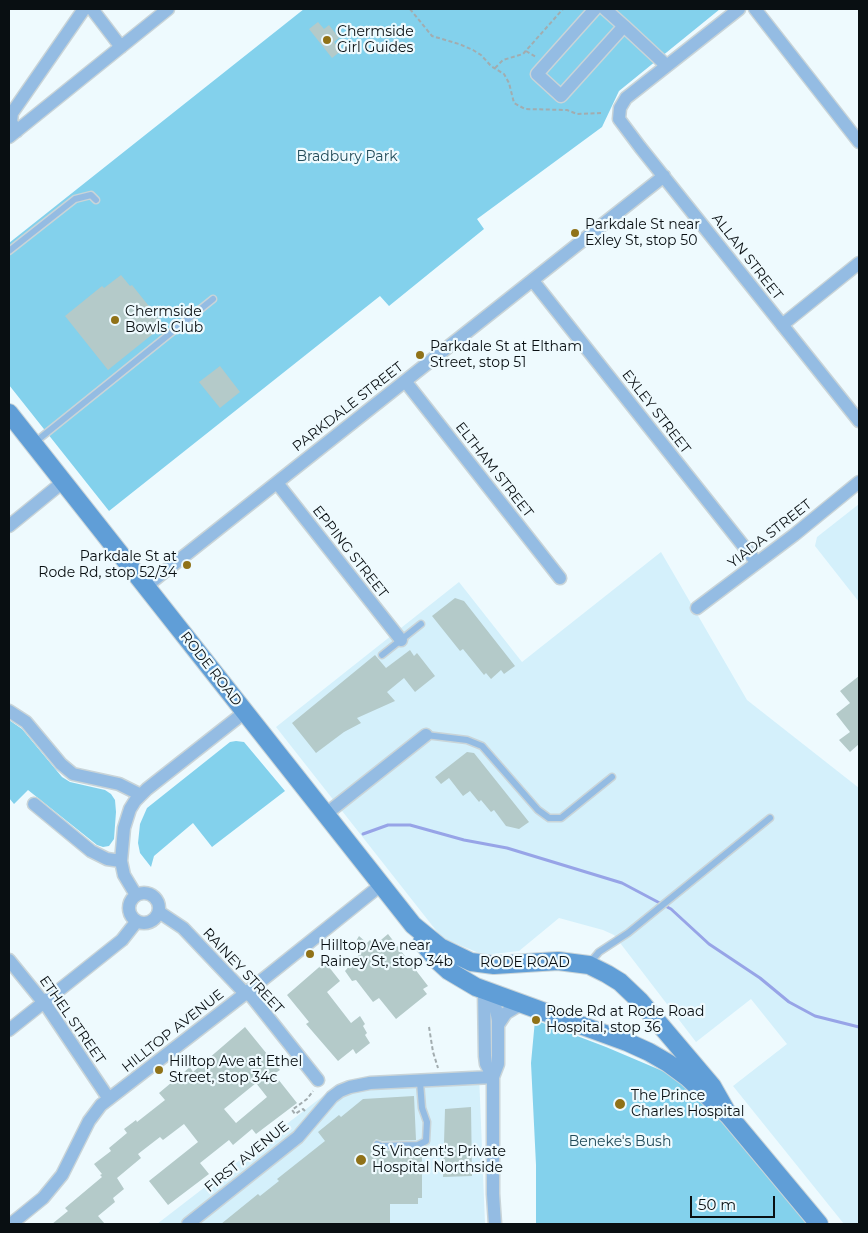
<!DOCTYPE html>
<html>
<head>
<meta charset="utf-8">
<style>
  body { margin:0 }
  #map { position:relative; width:868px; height:1233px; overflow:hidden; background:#eefafe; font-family:Montserrat,sans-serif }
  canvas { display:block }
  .frame { position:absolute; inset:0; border:10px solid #090f12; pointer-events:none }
  .scale { position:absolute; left:690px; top:1196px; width:85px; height:22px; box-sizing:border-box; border:2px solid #090f12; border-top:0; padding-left:6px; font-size:15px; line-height:18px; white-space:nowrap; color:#090f12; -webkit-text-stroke:4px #eefafe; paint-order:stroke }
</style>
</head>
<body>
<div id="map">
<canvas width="868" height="1233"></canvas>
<div class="frame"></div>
<div class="scale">50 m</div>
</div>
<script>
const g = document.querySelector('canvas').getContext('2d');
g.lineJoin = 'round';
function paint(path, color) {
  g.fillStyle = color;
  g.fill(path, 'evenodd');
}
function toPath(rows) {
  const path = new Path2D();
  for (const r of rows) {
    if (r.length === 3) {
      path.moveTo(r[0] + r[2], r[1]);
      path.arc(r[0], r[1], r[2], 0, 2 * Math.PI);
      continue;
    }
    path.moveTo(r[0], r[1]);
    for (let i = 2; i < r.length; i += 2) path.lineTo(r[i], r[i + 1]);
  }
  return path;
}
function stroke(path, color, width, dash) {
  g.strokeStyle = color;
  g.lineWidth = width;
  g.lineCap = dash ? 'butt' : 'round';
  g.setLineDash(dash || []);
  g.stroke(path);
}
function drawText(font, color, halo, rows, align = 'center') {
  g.font = font + ' Montserrat,sans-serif';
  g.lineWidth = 4.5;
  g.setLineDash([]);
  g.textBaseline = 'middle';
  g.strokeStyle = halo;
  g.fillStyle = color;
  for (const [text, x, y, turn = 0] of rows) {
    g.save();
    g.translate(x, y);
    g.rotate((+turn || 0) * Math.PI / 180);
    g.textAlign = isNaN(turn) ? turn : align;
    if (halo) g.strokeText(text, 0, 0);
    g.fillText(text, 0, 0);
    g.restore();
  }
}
paint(toPath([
  [859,504,859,602,815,546,817,537],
  [661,552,747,700,859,788,859,1224,844,1224,733,1086,787,1044,751,999,696,1042,614,935,603,930,559,918,519,951,484,955,442,938,276,727,459,582,522,662],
  [479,1074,485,1224,157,1224,336,1086]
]), '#d4f0fb');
paint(toPath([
  [304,9,720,9,619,91,602,127,477,219,484,229,389,306,380,296,109,511,9,385,9,243],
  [9,720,22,729,62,777,70,782,105,790,111,794,115,800,116,812,114,839,109,846,103,847,97,845,28,790,14,804,9,798],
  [236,741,244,742,285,791,212,847,193,823,154,856,151,867,140,853,138,843,140,824,147,808,230,742],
  [535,1020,606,1047,672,1075,737,1133,809,1224,536,1224,536,1165,531,1063]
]), '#83d1ec');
stroke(toPath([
  [363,834,388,825,410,825,464,840,507,848,622,883,671,909,709,944,760,978,789,1002,815,1016,859,1027]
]), '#97a4e7', 3);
paint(toPath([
  [318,22,324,29,329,25,339,38,334,42,341,51,332,58,309,29],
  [121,275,130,286,132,285,164,325,108,370,65,316,102,286,104,288],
  [220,366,240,392,220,408,199,382],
  [455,598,464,601,515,666,504,674,501,670,491,679,486,673,484,675,463,649,460,651,432,616],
  [410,650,414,656,417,653,435,676,415,692,404,678,387,692,395,701,357,718,361,723,344,732,316,753,292,723,375,655,386,668],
  [859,676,859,744,850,752,839,740,850,732,836,714,850,703,840,691],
  [467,752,474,753,529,822,519,829,506,826,494,810,491,812,481,800,479,802,470,791,463,796,449,778,441,784,435,777],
  [388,934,428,986,423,989,427,994,396,1019,379,998,373,1002,356,980,352,981,345,971,359,955,352,948,359,936,367,943,370,940,375,945],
  [325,962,340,981,327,992,351,1023,360,1016,365,1024,363,1026,367,1033,365,1035,370,1043,356,1054,353,1049,338,1061,306,1024,309,1022,287,995],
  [245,1027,280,1070,274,1074,297,1103,256,1134,252,1129,233,1145,229,1140,200,1163,209,1174,168,1205,149,1181,198,1142,184,1124,163,1140,160,1137,138,1154,141,1158,117,1178,124,1189,113,1198,115,1202,98,1216,105,1224,52,1224,68,1211,65,1208,102,1177,100,1175,102,1174,94,1164,111,1151,109,1148,127,1133,124,1129,136,1120,137,1122,165,1100,159,1093,190,1067,193,1072],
  [256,1083,267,1097,236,1123,224,1109],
  [414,1096,416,1140,382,1141,376,1139,372,1144,374,1148,381,1151,416,1150,416,1153,422,1153,422,1198,418,1198,418,1204,390,1204,390,1224,221,1224,258,1194,260,1196,279,1181,277,1179,325,1141,318,1132,339,1115,341,1117,363,1099],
  [471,1107,472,1176,443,1177,445,1109]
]), '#b4cac9');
const service = toPath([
  [9,251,75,199,91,195,96,200],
  [34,443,213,299],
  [382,655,421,624],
  [426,735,467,740,482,746,538,810,549,818,561,818,612,777],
  [589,964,599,952,628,933,770,818],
  [377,1144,381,1146,418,1145,426,1141,427,1122,422,1108,420,1082]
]);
const minor = toPath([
  [92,9,121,47],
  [595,9,537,74,561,96,624,26,605,9],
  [739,9,626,98,620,108,619,119,640,147,859,421],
  [755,9,859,142],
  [624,26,667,66],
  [17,131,11,122,12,113,84,9],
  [9,137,168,9],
  [533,281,757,563],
  [782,325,859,263],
  [405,381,560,578],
  [277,483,401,640],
  [9,526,63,482],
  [145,587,664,176],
  [697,608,794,535,859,482],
  [9,711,26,722,61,764,73,774,119,784,141,795],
  [34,804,91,851,107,859,121,861],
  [326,814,426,735],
  [144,908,15],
  [136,895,124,875,121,861,124,828,130,809,135,801,147,789,245,712],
  [159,912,183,928,241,989,252,997,318,1080],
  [9,960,48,1008,109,1099],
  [484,991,485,1056,486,1064,493,1077,493,1194,495,1224],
  [498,1025,506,1013,521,1004],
  [9,1030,122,940,137,921],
  [493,1077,498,1064,498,1020,493,994],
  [11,1224,43,1198,62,1175,89,1121,101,1105,246,993,381,885],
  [188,1224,298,1137,332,1097,340,1091,350,1087,370,1083,493,1077]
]);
const secondary = toPath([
  [9,413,413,925,440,947,471,962,494,965,558,961,589,965,607,974,620,982,640,1001,712,1086,729,1116],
  [422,942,438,961,449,971,476,987,627,1042,649,1052,668,1063,687,1077,729,1116,819,1224]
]);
stroke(service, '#c9d4d8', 9);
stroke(minor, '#c9d4d8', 15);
stroke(secondary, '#c9d4d8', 20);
stroke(toPath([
  [410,9,432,36,459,44,473,50,481,55,491,66,504,74,509,83,514,103,525,109,567,110,577,114,603,113],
  [526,51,536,57],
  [495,68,503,60,523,54,563,9],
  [429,1027,433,1052,438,1068],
  [305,1111,303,1109,295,1114,292,1110,307,1099,313,1091]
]), '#a2acaf', 2, [4, 2.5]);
stroke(service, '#94bce3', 6);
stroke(minor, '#94bce3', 12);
stroke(secondary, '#609ed7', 18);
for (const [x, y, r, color] of [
  [327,40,5,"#907218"],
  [575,233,5,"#907218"],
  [115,320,5,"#907218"],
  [420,355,5,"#907218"],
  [187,565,5,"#907218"],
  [310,954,5,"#907218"],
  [536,1020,5,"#907218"],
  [159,1070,5,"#907218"],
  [620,1104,6,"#907218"],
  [361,1160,6,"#907218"]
]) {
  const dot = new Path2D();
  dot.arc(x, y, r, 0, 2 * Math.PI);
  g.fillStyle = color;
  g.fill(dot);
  stroke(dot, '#eefafe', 2);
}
drawText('14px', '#090f12', '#eefafe', [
  ["Chermside",337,32],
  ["Girl Guides",337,48],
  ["Parkdale St near",585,225],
  ["Exley St, stop 50",585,241],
  ["Chermside",125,312],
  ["Bowls Club",125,328],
  ["Parkdale St at Eltham",430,347],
  ["Street, stop 51",430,363],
  ["Parkdale St at",177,557,"right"],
  ["Rode Rd, stop 52/34",177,573,"right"],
  ["Hilltop Ave near",320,946],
  ["Rainey St, stop 34b",320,962],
  ["Rode Rd at Rode Road",546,1012],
  ["Hospital, stop 36",546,1028],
  ["Hilltop Ave at Ethel",169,1062],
  ["Street, stop 34c",169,1078],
  ["The Prince",631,1096],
  ["Charles Hospital",631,1112],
  ["St Vincent's Private",372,1152],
  ["Hospital Northside",372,1168]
], 'left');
drawText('14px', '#224b59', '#eefafe', [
  ["Bradbury Park",347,157],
  ["Beneke's Bush",620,1142]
]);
drawText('14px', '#090f12', '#eefafe', [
  ["ALLAN STREET",747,257,52],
  ["PARKDALE STREET",348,407,-38],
  ["EXLEY STREET",656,412,52],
  ["ELTHAM STREET",494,470,52],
  ["YIADA STREET",770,534,-38],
  ["EPPING STREET",350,552,52],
  ["RODE ROAD",211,669,52],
  ["RODE ROAD",525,963],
  ["RAINEY STREET",243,971,47],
  ["ETHEL STREET",72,1020,55],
  ["HILLTOP AVENUE",173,1031,-38],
  ["FIRST AVENUE",247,1157,-39]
]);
</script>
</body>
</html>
